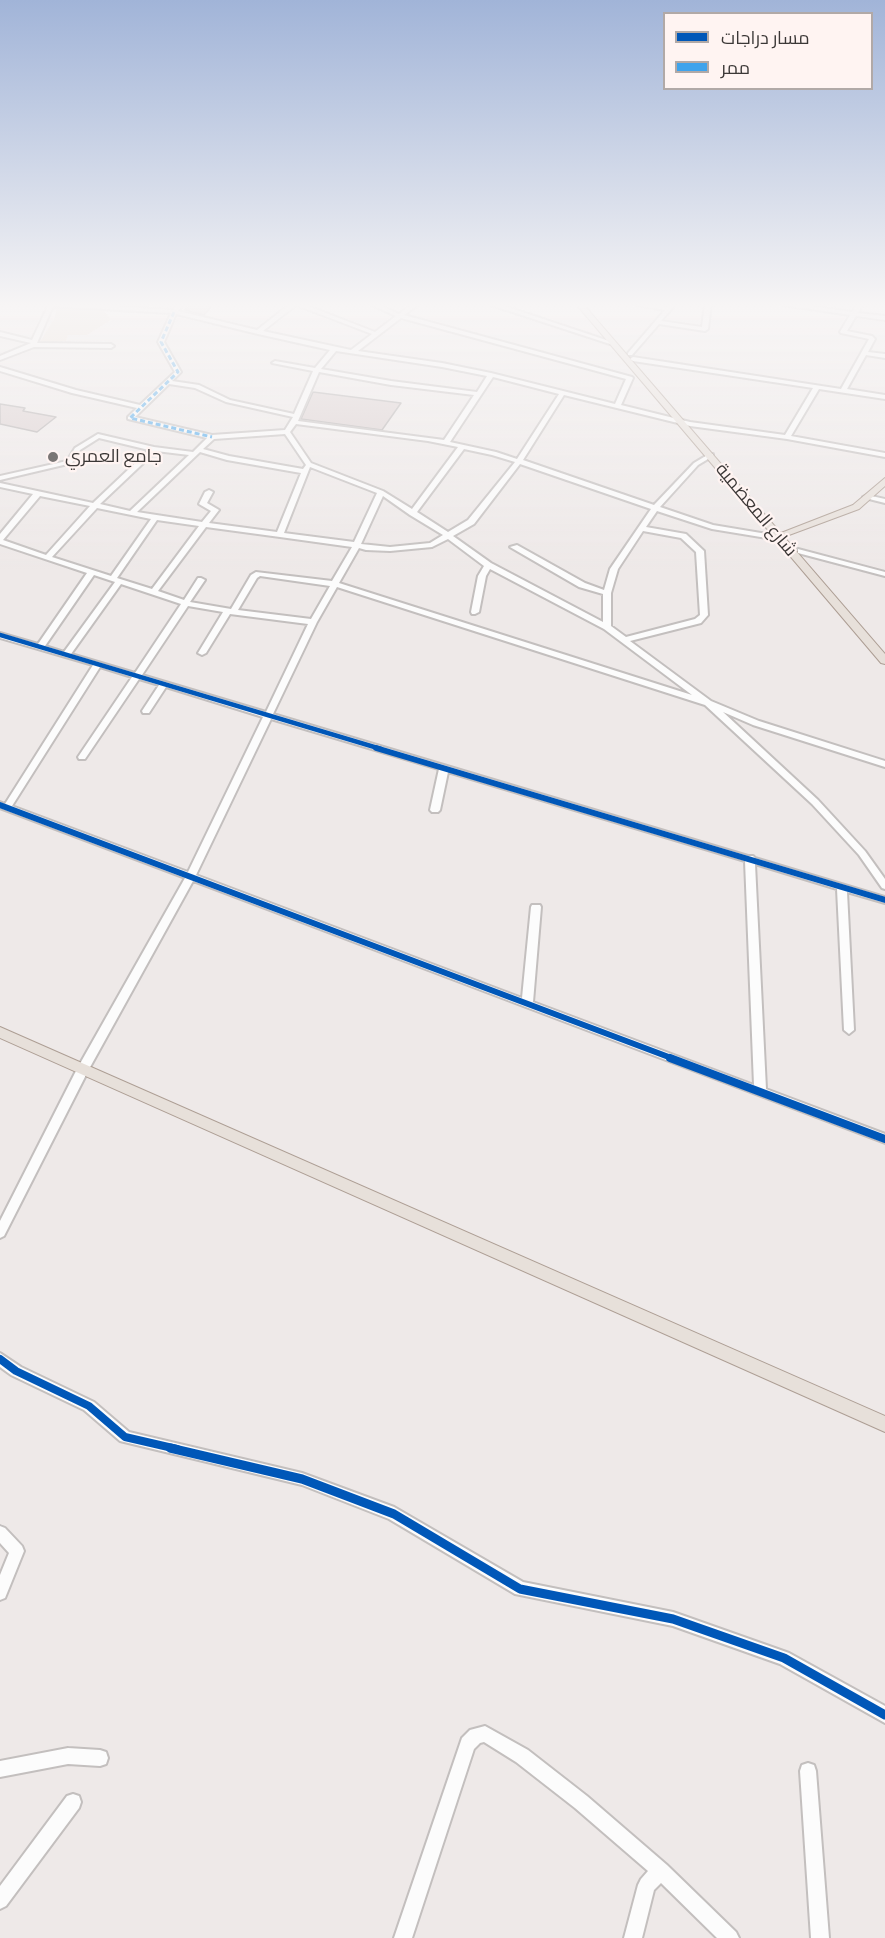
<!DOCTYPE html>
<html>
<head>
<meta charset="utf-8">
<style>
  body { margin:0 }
  #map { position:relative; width:885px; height:1938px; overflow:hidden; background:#eee9e8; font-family:Literata,Cairo,serif }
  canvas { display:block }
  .legend { position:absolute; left:663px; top:12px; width:210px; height:78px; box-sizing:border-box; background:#fff4f2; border:2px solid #b1a9a7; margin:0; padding:8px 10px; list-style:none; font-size:18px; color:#3c3837 }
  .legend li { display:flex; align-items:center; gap:12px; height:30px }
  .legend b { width:30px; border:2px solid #b1a9a7 }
</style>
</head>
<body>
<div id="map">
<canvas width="885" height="1938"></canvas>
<ul class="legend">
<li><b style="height:8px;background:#0057b8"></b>مسار دراجات</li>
<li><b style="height:8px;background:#3fa3ec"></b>ممر</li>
</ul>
</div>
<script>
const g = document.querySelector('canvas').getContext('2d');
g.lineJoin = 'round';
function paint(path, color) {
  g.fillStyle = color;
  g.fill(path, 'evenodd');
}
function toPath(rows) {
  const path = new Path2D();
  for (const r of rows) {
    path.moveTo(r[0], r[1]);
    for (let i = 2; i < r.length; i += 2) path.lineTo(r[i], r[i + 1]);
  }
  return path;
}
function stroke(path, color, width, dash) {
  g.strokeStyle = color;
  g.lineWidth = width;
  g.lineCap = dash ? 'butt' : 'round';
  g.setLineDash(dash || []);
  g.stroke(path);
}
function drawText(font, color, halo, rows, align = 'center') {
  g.font = font + ' Literata,Cairo,serif';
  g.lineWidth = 4.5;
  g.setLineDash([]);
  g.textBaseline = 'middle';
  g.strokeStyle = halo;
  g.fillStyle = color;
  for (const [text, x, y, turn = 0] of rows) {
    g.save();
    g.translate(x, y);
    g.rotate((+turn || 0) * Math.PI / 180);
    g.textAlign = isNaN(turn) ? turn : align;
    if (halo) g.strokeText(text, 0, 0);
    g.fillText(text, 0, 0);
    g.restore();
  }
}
paint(toPath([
  [57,308,102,308,111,320,87,335,68,335,66,341,39,344,55,317]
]), '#ebded0');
const building = toPath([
  [191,304,196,304,212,306,204,315,185,310,191,304],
  [313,392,401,403,382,430,301,419,313,392],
  [0,404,25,408,23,411,56,417,37,432,0,424,0,404]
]);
paint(building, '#dacece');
stroke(building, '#afabab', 1.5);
const minor = toPath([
  [45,304,79,304,173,310,178,304,184,304,178,311,257,330,290,304,303,304,375,332,396,316,369,304,377,304,399,314,412,304,419,304,404,315,632,377,633,378,621,405,690,422,785,435,813,388,633,361,630,359,633,357,841,389,869,339,841,333,840,332,850,315,777,304,795,304,852,312,857,304,863,304,858,313,885,316,885,320,856,316,847,331,872,336,875,339,868,352,885,354,885,358,866,355,847,389,885,395,885,399,819,389,791,436,885,453,885,457,787,439,690,426,564,395,523,460,654,505,694,463,709,454,713,454,713,456,698,465,660,507,713,525,779,536,783,538,779,540,712,529,657,511,646,527,686,534,704,551,708,615,701,623,630,641,711,701,759,721,885,761,885,767,753,725,723,712,818,800,865,851,885,879,885,889,882,888,859,855,812,804,705,705,337,587,317,622,273,714,748,856,753,856,755,858,885,897,885,903,847,892,854,1030,849,1034,844,1030,837,889,755,864,766,1089,885,1134,885,1143,193,881,89,1069,4,1236,0,1238,0,1221,77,1069,185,878,0,808,0,802,5,804,93,665,0,638,0,633,38,644,87,573,0,544,0,534,33,494,0,487,0,483,93,503,149,450,99,438,80,450,72,463,0,480,0,476,67,461,75,448,98,434,154,447,193,452,207,438,128,419,128,417,137,408,72,393,0,371,0,367,76,390,140,405,175,372,158,342,171,313,53,306,37,343,111,344,114,346,111,348,34,347,0,360,0,356,31,343,0,336,0,332,32,340,48,306,45,304],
  [296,305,372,334,351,350,263,331,296,305],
  [176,314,258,334,330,350,315,368,275,361,272,363,313,371,294,414,230,400,199,385,172,381,181,372,164,342,176,314],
  [401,318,626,379,615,404,491,373,442,363,358,351,401,318],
  [336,351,442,367,487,376,477,392,391,381,321,369,336,351],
  [319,372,391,385,474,395,444,440,298,421,319,372],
  [493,377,559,394,517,459,496,452,450,442,493,377],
  [169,384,195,388,226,402,293,417,285,430,212,435,135,417,169,384],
  [296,424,428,441,458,447,412,509,383,491,311,463,290,432,296,424],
  [285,434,306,465,303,469,229,456,203,449,214,439,285,434],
  [464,449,492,455,515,462,468,520,448,532,417,512,464,449],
  [156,451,189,455,130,511,100,504,156,451],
  [200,452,227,460,301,473,277,532,209,523,219,510,207,503,213,492,209,490,205,492,199,504,211,511,202,522,137,512,200,452],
  [520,464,651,509,610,569,604,590,585,583,517,545,510,547,579,587,603,594,603,622,491,563,453,536,474,524,520,464],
  [310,467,377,493,354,542,284,533,310,467],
  [40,496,90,506,46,555,3,540,40,496],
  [383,496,410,515,443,535,430,543,390,547,361,544,383,496],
  [97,508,151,519,111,576,52,557,97,508],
  [157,520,199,526,152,589,117,578,157,520],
  [206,527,280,537,352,547,332,581,256,572,251,575,231,609,190,602,205,580,201,578,198,578,184,600,158,591,206,527],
  [643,531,681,538,696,552,700,615,695,619,626,637,611,626,611,593,618,569,643,531],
  [448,539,484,566,478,576,471,612,472,614,475,614,479,612,486,576,490,569,604,629,692,695,339,583,359,548,366,550,390,551,432,547,448,539],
  [94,575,115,582,64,652,45,646,94,575],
  [260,576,330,586,311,619,238,610,257,578,260,576],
  [121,584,181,604,135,673,71,654,121,584],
  [188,606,223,612,198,653,202,655,206,653,230,614,308,624,266,712,142,675,188,606],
  [100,667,132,677,78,757,79,759,85,759,139,679,159,685,142,711,143,713,149,713,166,687,263,717,188,872,12,806,100,667],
  [271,719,439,769,430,810,432,812,438,812,440,810,448,772,745,861,754,1085,533,1002,541,907,540,905,532,905,531,907,522,998,196,875,271,719],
  [488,304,498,304,615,343,610,344,488,304],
  [632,304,648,304,667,307,670,304,676,304,661,321,702,327,705,304,711,304,708,329,705,331,659,324,632,355,628,355,628,353,665,310,632,304],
  [867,495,885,499,885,503,865,498,863,497,867,495],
  [798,549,885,572,885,576,798,553,798,549],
  [0,1353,21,1367,94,1402,129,1432,302,1473,394,1507,523,1582,673,1612,789,1653,885,1706,885,1723,780,1664,673,1626,515,1594,389,1519,302,1485,120,1441,84,1410,11,1375,0,1367,0,1353],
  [0,1526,5,1528,22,1546,24,1551,5,1598,0,1600,0,1575,9,1553,0,1543,0,1526],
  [485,1726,528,1750,587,1796,667,1865,736,1932,739,1938,717,1938,661,1883,654,1890,642,1938,624,1938,638,1885,641,1879,648,1871,575,1808,516,1762,484,1742,480,1743,474,1749,412,1938,394,1938,462,1738,470,1730,485,1726],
  [68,1748,100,1750,106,1752,108,1758,106,1764,100,1766,68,1764,0,1777,0,1761,68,1748],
  [808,1763,814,1765,816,1771,829,1938,811,1938,800,1771,802,1765,808,1763],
  [73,1794,79,1796,81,1802,79,1808,6,1906,0,1909,0,1886,67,1796,73,1794]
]);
const major = toPath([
  [576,304,583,304,885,654,885,664,881,663,576,304],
  [885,478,885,486,859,509,789,535,781,533,853,505,885,478],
  [0,1027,885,1416,885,1432,0,1038,0,1027]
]);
stroke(minor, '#c3bfbe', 4);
stroke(major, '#ad9e94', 2);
paint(minor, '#fcfcfc');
paint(major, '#e7e0da');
stroke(toPath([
  [174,312,161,342,178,372,130,418,212,437]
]), '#3fa3ec', 3, [5, 3]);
stroke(toPath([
  [0,635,381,749]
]), '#0057b8', 4.5);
stroke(toPath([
  [376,748,885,900],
  [0,805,674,1059]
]), '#0057b8', 6);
stroke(toPath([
  [670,1058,885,1139],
  [0,1359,16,1371,89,1406,125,1437,177,1449]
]), '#0057b8', 8);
stroke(toPath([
  [170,1448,302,1479,394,1514,520,1589,673,1619,784,1658,885,1715]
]), '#0057b8', 9);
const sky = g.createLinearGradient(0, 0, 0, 576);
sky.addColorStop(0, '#a1b4d8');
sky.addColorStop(0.53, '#f7f5f5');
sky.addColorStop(1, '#f7f5f500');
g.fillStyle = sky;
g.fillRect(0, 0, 885, 576);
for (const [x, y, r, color] of [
  [53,457,6,"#7a7675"]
]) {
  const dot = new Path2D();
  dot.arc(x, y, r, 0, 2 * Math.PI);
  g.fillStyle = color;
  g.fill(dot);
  stroke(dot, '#fff4f2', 2);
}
drawText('18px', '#3c3837', '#fff4f2', [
  ["جامع العمري",65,457]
], 'left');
drawText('18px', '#3c3837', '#fff4f2', [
  ["شارع المعضمية",756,510,50]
]);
</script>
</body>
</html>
